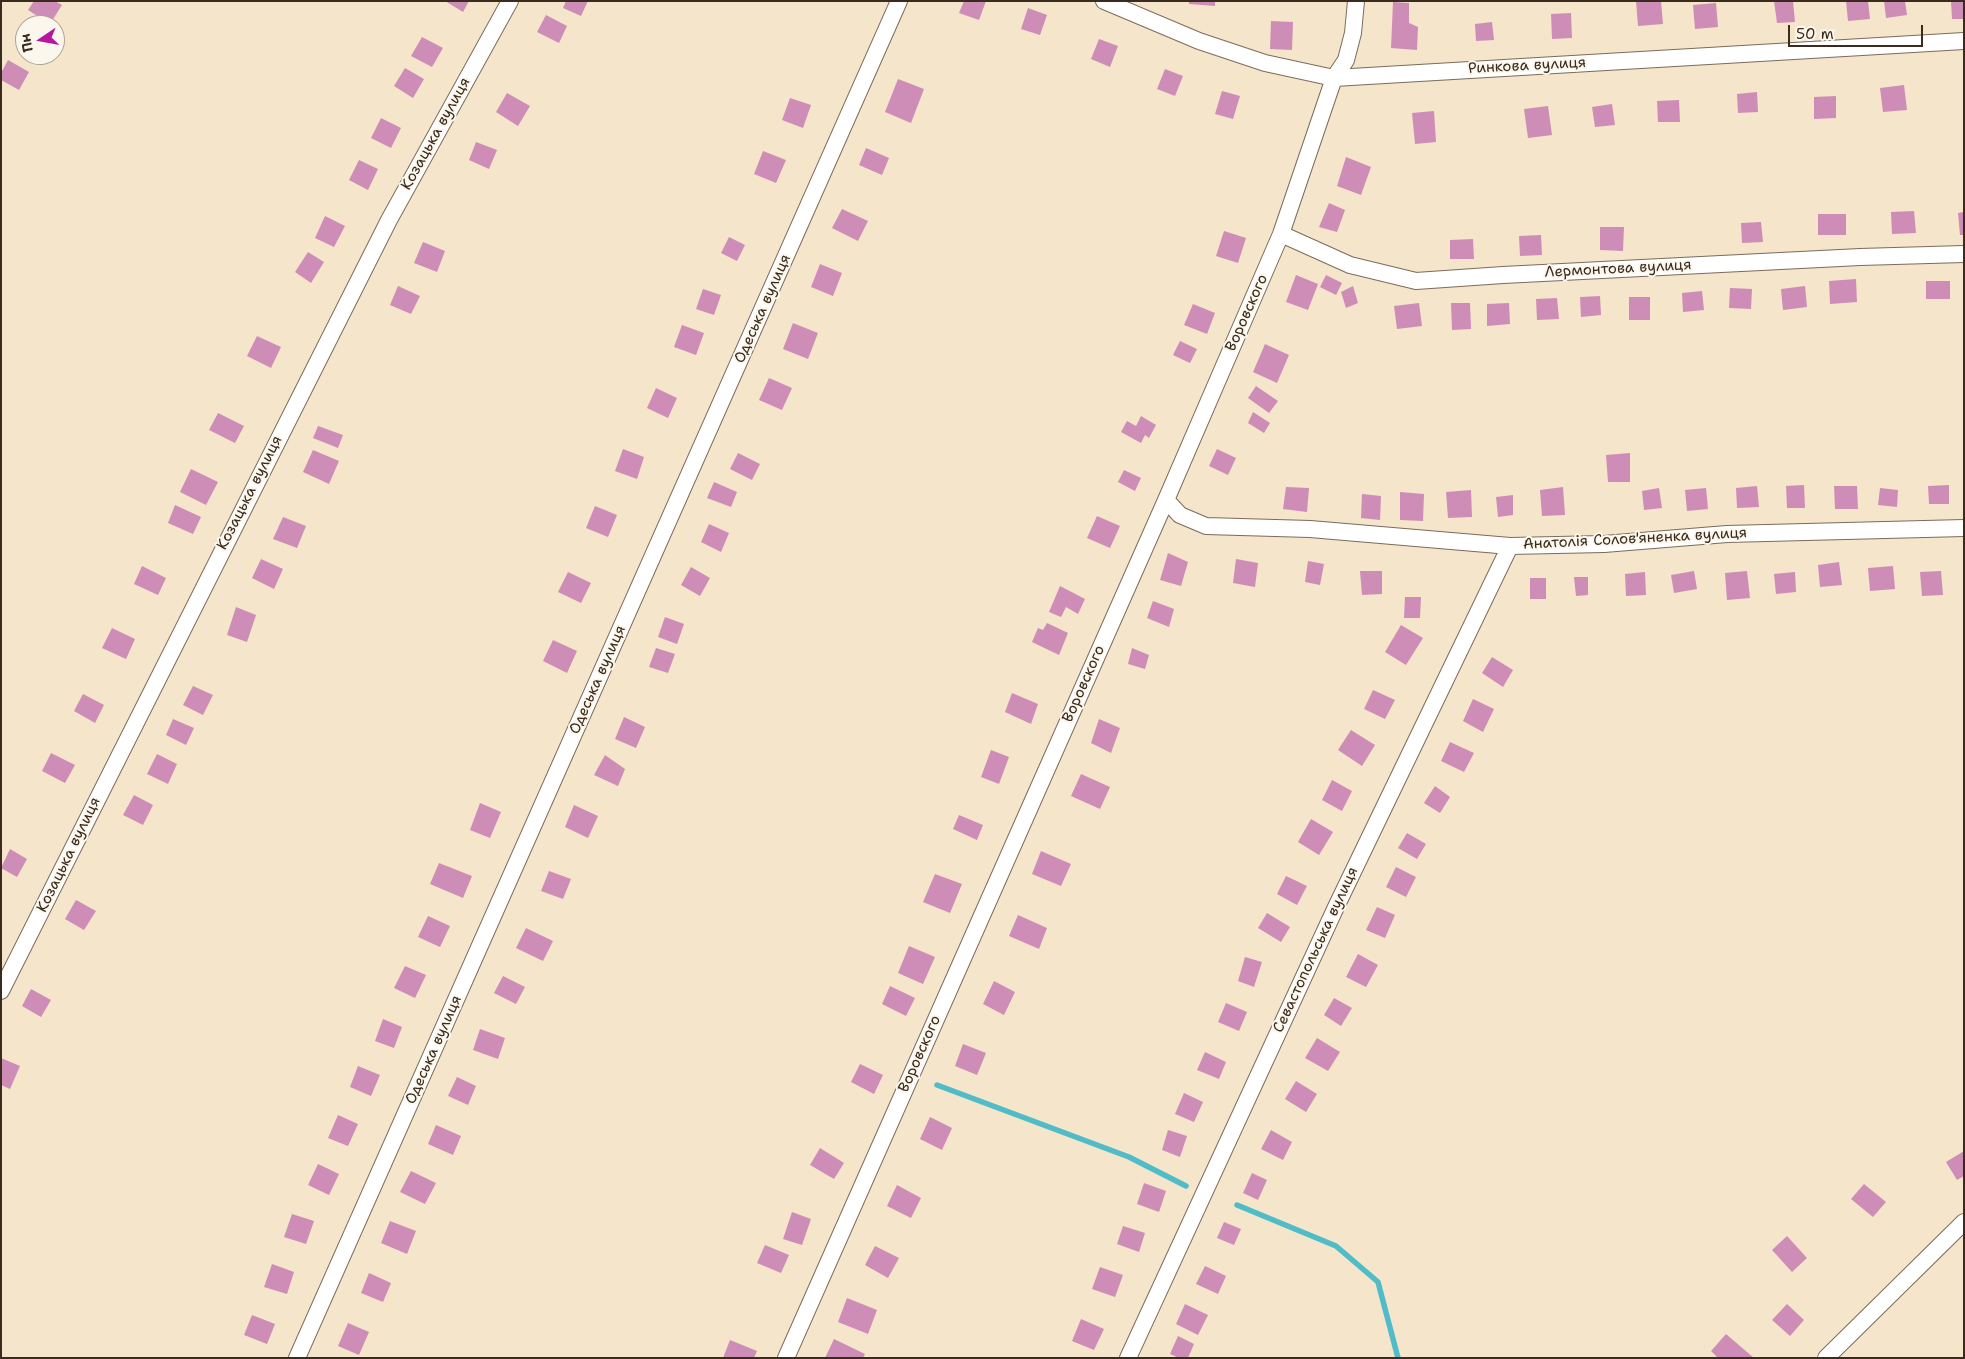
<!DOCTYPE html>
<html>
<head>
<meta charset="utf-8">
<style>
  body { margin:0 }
  #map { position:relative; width:1965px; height:1359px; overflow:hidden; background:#f4e5cb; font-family:"Shantell Sans",sans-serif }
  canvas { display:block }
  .frame { position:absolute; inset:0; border:2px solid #3b2a1e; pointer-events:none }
  .north { position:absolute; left:15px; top:15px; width:50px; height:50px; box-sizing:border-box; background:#fbf7ec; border:1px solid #aea59a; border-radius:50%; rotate:258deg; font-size:14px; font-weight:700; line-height:20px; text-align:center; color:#3b2a1e }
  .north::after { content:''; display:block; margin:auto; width:18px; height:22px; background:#b5179e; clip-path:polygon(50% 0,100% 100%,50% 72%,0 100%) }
  .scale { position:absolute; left:1788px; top:25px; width:135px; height:22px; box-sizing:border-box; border:2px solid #3b2a1e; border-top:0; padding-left:6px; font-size:15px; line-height:18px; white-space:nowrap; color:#3b2a1e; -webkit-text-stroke:4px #fbf7ec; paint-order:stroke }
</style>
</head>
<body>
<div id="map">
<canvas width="1965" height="1359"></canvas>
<div class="frame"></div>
<div class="north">Пн</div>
<div class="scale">50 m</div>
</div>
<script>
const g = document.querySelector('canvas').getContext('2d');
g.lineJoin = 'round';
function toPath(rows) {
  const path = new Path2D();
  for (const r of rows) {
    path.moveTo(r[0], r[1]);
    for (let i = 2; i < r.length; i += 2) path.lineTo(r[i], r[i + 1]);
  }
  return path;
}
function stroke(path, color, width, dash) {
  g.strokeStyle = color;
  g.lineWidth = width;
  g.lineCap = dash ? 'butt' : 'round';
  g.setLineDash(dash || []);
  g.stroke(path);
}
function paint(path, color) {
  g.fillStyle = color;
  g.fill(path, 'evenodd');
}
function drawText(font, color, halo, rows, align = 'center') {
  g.font = font + ' "Shantell Sans",sans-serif';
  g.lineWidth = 4;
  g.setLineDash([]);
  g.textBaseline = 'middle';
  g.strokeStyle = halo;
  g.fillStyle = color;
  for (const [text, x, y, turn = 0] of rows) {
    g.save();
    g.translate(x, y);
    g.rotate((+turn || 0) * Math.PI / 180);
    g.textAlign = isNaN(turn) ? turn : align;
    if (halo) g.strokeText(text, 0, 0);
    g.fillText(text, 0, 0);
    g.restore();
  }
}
stroke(toPath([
  [937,1085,1129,1157,1186,1186],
  [1237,1205,1336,1246,1378,1282,1398,1358]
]), '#4fbcc8', 5.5);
paint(toPath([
  [34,1,55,1,62,5,50,24,28,10],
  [445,1,469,1,463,12],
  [566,1,588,1,581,16,563,8],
  [964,1,986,1,979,20,959,13],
  [1189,1,1215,1,1215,6,1189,4],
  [1636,1,1661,1,1663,24,1638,26],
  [1774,1,1793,1,1795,22,1777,23],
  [1846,1,1868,1,1870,19,1848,21],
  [1884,1,1905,1,1907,15,1886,18],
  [1951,1,1964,1,1964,19,1952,19],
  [1393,2,1409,3,1409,23,1418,27,1417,50,1391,48],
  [1716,3,1718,27,1695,29,1693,5],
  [1028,8,1047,15,1040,35,1021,29],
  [1571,13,1572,38,1552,39,1551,14],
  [546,15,567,26,559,43,537,32],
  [1271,21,1293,22,1292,50,1270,49],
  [1492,22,1494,40,1476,41,1475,24],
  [422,37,443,48,432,67,411,56],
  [1099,39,1118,46,1110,67,1091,59],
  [8,60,29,72,19,90,1,80,1,73],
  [405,68,424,79,413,98,394,86],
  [1165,69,1183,76,1175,96,1157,89],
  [898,79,924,89,911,123,885,112],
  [1904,85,1907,110,1883,112,1880,88],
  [1222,91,1240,96,1233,119,1215,114],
  [1757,92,1758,112,1738,113,1737,94],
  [507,93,530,106,518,126,496,112],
  [1836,96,1836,118,1814,119,1814,97],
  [790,98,811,105,803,128,782,120],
  [1679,100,1680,122,1658,122,1657,101],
  [1612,104,1615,125,1595,127,1592,107],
  [1548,106,1552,135,1528,138,1524,109],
  [1434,111,1436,142,1415,144,1412,113],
  [381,118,401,128,391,148,371,138],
  [476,142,497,150,489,169,469,160],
  [866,148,889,158,882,175,859,165],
  [763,151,786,160,776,183,754,174],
  [1346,157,1371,167,1361,195,1337,186],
  [359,160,378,169,368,190,349,180],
  [1329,203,1345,210,1337,232,1319,227],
  [842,209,868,221,858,241,832,228],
  [1914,211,1916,233,1892,234,1891,212],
  [1964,212,1964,235,1960,235,1958,213],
  [1818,214,1846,214,1846,235,1818,235],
  [325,216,345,226,334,247,315,238],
  [1761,222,1763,242,1742,243,1741,223],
  [1600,227,1624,227,1623,251,1600,250],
  [1224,231,1246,238,1238,263,1216,256],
  [1541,235,1542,255,1520,256,1519,236],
  [729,237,745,245,737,261,721,253],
  [1473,239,1474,259,1450,259,1450,240],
  [423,242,445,251,437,272,414,263],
  [308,252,324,262,311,283,295,272],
  [820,264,842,273,833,296,811,287],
  [1296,275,1318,284,1308,310,1286,302],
  [1326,275,1342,283,1336,295,1320,287],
  [1856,279,1857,302,1830,304,1829,281],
  [1926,281,1950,281,1950,299,1926,299],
  [398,286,420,296,411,314,390,305],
  [1353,286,1358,303,1346,308,1341,292],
  [1805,286,1807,307,1783,310,1781,289],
  [1730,288,1752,289,1751,309,1729,308],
  [703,289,721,295,714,315,696,309],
  [1702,291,1704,310,1683,312,1682,293],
  [1600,296,1601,315,1581,317,1580,297],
  [1629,297,1650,297,1650,320,1629,320],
  [1557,298,1559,319,1537,320,1536,299],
  [1419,303,1422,326,1397,329,1394,306],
  [1451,303,1470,303,1471,329,1452,330],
  [1509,303,1510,324,1487,326,1487,304],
  [1193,304,1215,313,1207,334,1184,325],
  [793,323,818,333,808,359,783,349],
  [682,325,704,333,696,355,674,347],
  [257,336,281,347,271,368,247,356],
  [1180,341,1197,349,1190,363,1173,355],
  [1265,344,1289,355,1277,383,1253,372],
  [769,378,792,388,782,410,759,400],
  [1256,386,1278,401,1269,413,1248,398],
  [656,388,677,398,668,418,647,408],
  [1253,412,1270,423,1264,433,1248,423],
  [218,413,244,426,235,443,209,430],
  [1141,416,1156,425,1149,438,1145,435,1141,443,1121,432,1127,421,1136,426],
  [318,426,343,435,338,448,313,438],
  [623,449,644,457,637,479,615,471],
  [1217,449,1236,458,1228,475,1209,466],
  [313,450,339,461,329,484,303,472],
  [738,453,760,464,752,480,730,469],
  [1630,453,1630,482,1608,482,1606,455],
  [191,469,218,482,206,505,180,492],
  [1124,470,1141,478,1135,491,1118,482],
  [714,482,737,492,731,507,707,498],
  [1804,485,1805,508,1787,508,1786,486],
  [1949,485,1949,504,1929,504,1928,486],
  [1757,486,1759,507,1737,508,1736,488],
  [1834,486,1857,486,1858,509,1835,509],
  [1286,487,1309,488,1307,512,1283,509],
  [1563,487,1565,515,1542,516,1540,490],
  [1659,488,1662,508,1644,510,1642,491],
  [1706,488,1708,509,1687,511,1685,490],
  [1880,488,1898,490,1897,507,1878,505],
  [1471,490,1472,517,1448,518,1446,492],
  [1400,492,1424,494,1423,521,1400,520],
  [1362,494,1381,496,1380,520,1361,518],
  [1513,495,1513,515,1498,517,1496,497],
  [175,505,201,517,193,534,168,523],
  [595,506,617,515,608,537,586,528],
  [1097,516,1120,526,1110,548,1087,538],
  [283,517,306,526,297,548,273,539],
  [709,524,729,533,721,552,701,542],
  [1168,553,1188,562,1181,586,1160,580],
  [261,559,283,569,274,589,252,578],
  [1236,559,1258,563,1255,587,1233,583],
  [1308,561,1324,564,1320,585,1305,582],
  [1839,562,1842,585,1820,587,1818,565],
  [142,566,166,578,158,595,134,584],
  [1893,566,1895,589,1870,591,1868,568],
  [691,567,710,578,700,596,681,585],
  [1360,571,1382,571,1382,594,1362,595],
  [1694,571,1697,589,1674,593,1671,575],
  [1747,571,1750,598,1727,600,1725,573],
  [1941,571,1943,595,1922,596,1920,572],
  [568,572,591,583,581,603,558,592],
  [1645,572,1646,595,1626,596,1625,574],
  [1795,572,1796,592,1776,594,1774,574],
  [1574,577,1588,577,1588,595,1576,596],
  [1530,578,1546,578,1546,599,1530,599],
  [1060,586,1085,599,1078,614,1066,607,1061,617,1049,612],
  [1405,597,1421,597,1420,618,1404,618],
  [1153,601,1174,609,1169,627,1147,618],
  [236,607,256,615,247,642,227,635],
  [665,617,684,624,677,644,658,637],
  [1047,623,1068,633,1059,655,1032,642,1038,628,1043,630],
  [1401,625,1423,638,1406,665,1385,652],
  [112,628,135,639,126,659,102,648],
  [553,640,577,651,567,673,543,661],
  [656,648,675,654,668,673,649,667],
  [1132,648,1149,655,1145,669,1128,664],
  [1492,657,1513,670,1503,687,1482,673],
  [193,686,213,695,203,715,183,705],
  [1373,690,1395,700,1385,719,1364,709],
  [1012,693,1038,704,1031,724,1005,712],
  [83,694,104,705,95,723,74,711],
  [1473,699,1494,709,1483,732,1463,721],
  [624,717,645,727,636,748,615,739],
  [173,719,194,728,186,745,166,735],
  [1099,719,1120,728,1111,753,1091,743],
  [1351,730,1375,745,1362,766,1338,750],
  [1450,742,1474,753,1464,772,1441,761],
  [991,750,1009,757,999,784,981,777],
  [51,753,75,765,65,783,42,771],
  [157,754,177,764,168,784,147,774],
  [605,755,625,769,618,786,594,775],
  [1081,774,1110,787,1100,809,1071,796],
  [1332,780,1352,791,1342,811,1322,800],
  [1435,786,1450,797,1440,813,1424,803],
  [134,795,153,805,143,825,123,815],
  [480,803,501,812,490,838,470,830],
  [574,805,598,816,588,838,565,827],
  [959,815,983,825,977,840,953,829],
  [1311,819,1333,832,1319,855,1298,842],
  [1407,833,1426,844,1417,859,1398,848],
  [10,849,27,859,17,877,1,868],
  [1041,851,1071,864,1061,886,1032,874],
  [439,863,472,876,463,898,430,884],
  [1396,867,1416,877,1406,897,1386,887],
  [549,871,571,879,563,899,541,891],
  [935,874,962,884,950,913,923,902],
  [1286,876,1307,886,1297,905,1277,894],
  [76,900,96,911,84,930,65,919],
  [1377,907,1395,915,1385,938,1366,930],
  [1267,913,1290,927,1281,942,1258,928],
  [1018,915,1047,928,1039,949,1009,936],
  [428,916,450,926,440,947,418,937],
  [526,928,553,941,543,961,516,948],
  [909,946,935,957,923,984,898,973],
  [1358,954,1378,965,1366,987,1346,977],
  [1245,957,1262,962,1254,987,1238,981],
  [405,966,426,975,415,998,394,988],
  [503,976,525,987,516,1004,494,993],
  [994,981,1015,992,1004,1015,983,1004],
  [890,986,915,998,906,1016,882,1004],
  [31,989,51,1000,41,1017,22,1006],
  [1334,998,1352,1008,1341,1026,1324,1015],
  [1226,1003,1247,1012,1239,1031,1218,1022],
  [383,1019,402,1027,394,1048,375,1041],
  [480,1029,505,1038,498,1059,473,1050],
  [1317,1038,1340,1052,1328,1071,1305,1058],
  [963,1044,986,1053,977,1075,955,1066],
  [1205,1052,1226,1062,1219,1079,1197,1070],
  [1,1058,20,1066,10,1089,1,1085],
  [860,1064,883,1075,874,1094,851,1082],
  [358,1066,380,1075,371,1096,350,1087],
  [457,1077,476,1086,468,1105,448,1096],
  [1296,1081,1317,1094,1306,1112,1285,1099],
  [1184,1093,1203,1102,1194,1122,1175,1114],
  [338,1115,358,1124,348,1146,328,1138],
  [930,1117,952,1128,942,1150,920,1139],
  [436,1125,461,1136,453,1155,428,1144],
  [1168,1130,1187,1136,1180,1157,1162,1150],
  [1271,1130,1292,1142,1283,1160,1261,1149],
  [820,1148,844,1163,834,1179,810,1165],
  [1964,1151,1964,1176,1957,1180,1946,1162],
  [318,1164,339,1174,329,1195,308,1185],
  [411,1171,436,1183,425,1204,400,1192],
  [1252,1173,1267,1180,1258,1200,1243,1193],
  [1144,1183,1166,1191,1159,1212,1137,1204],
  [1864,1184,1886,1202,1873,1217,1851,1199],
  [897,1185,921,1198,911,1218,887,1206],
  [792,1212,811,1219,802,1245,783,1239],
  [292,1214,314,1221,306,1244,284,1237],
  [390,1221,416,1231,407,1254,381,1243],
  [1224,1222,1241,1229,1234,1245,1217,1238],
  [1123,1226,1145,1233,1139,1252,1117,1244],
  [1787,1236,1807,1258,1792,1272,1772,1250],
  [765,1245,789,1255,781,1273,757,1263],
  [875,1246,899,1258,888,1278,865,1265],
  [272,1264,294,1272,287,1294,264,1287],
  [1205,1266,1226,1276,1218,1294,1196,1284],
  [1100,1267,1123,1275,1115,1297,1092,1289],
  [369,1273,391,1283,383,1302,361,1293],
  [847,1298,877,1310,868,1334,838,1322],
  [1185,1304,1208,1315,1198,1335,1176,1324],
  [1787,1304,1804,1320,1790,1336,1772,1320],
  [252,1315,275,1324,267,1344,244,1335],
  [1081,1319,1104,1329,1094,1350,1072,1341],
  [348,1323,369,1332,359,1355,338,1346],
  [1726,1334,1754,1358,1718,1358,1711,1351],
  [1178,1336,1194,1344,1188,1358,1179,1358,1170,1354],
  [834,1339,865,1354,863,1358,825,1358],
  [730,1340,757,1351,754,1358,723,1358]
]), '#ce8db7');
const street = toPath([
  [1104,1,1199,41,1265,63,1334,78,1964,41],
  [1281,234,1350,265,1416,281,1503,275,1860,257,1964,254],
  [1166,500,1180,515,1206,526,1310,529,1510,546,1604,544,1727,534,1964,528],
  [1,991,389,220,510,1],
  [297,1358,899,1],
  [786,1358,1166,500,1281,234,1334,78,1346,60,1353,33,1356,1],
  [1128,1358,1336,907,1510,546],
  [1826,1358,1964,1222]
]);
stroke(street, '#7c6b5b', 18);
stroke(street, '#fff', 16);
drawText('15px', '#3b2a1e', '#fbf7ec', [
  ["Ринкова вулиця",1527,66,-3],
  ["Козацька вулиця",436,134,-61],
  ["Лермонтова вулиця",1618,269,-3],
  ["Одеська вулиця",763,309,-66],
  ["Воровского",1247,313,-66],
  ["Козацька вулиця",250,493,-63],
  ["Анатолія Солов'яненка вулиця",1635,539,-3],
  ["Одеська вулиця",598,680,-66],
  ["Воровского",1084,684,-66],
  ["Козацька вулиця",69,855,-64],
  ["Севастопольська вулиця",1316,950,-65],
  ["Одеська вулиця",434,1050,-66],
  ["Воровского",920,1054,-66]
]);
</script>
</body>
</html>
